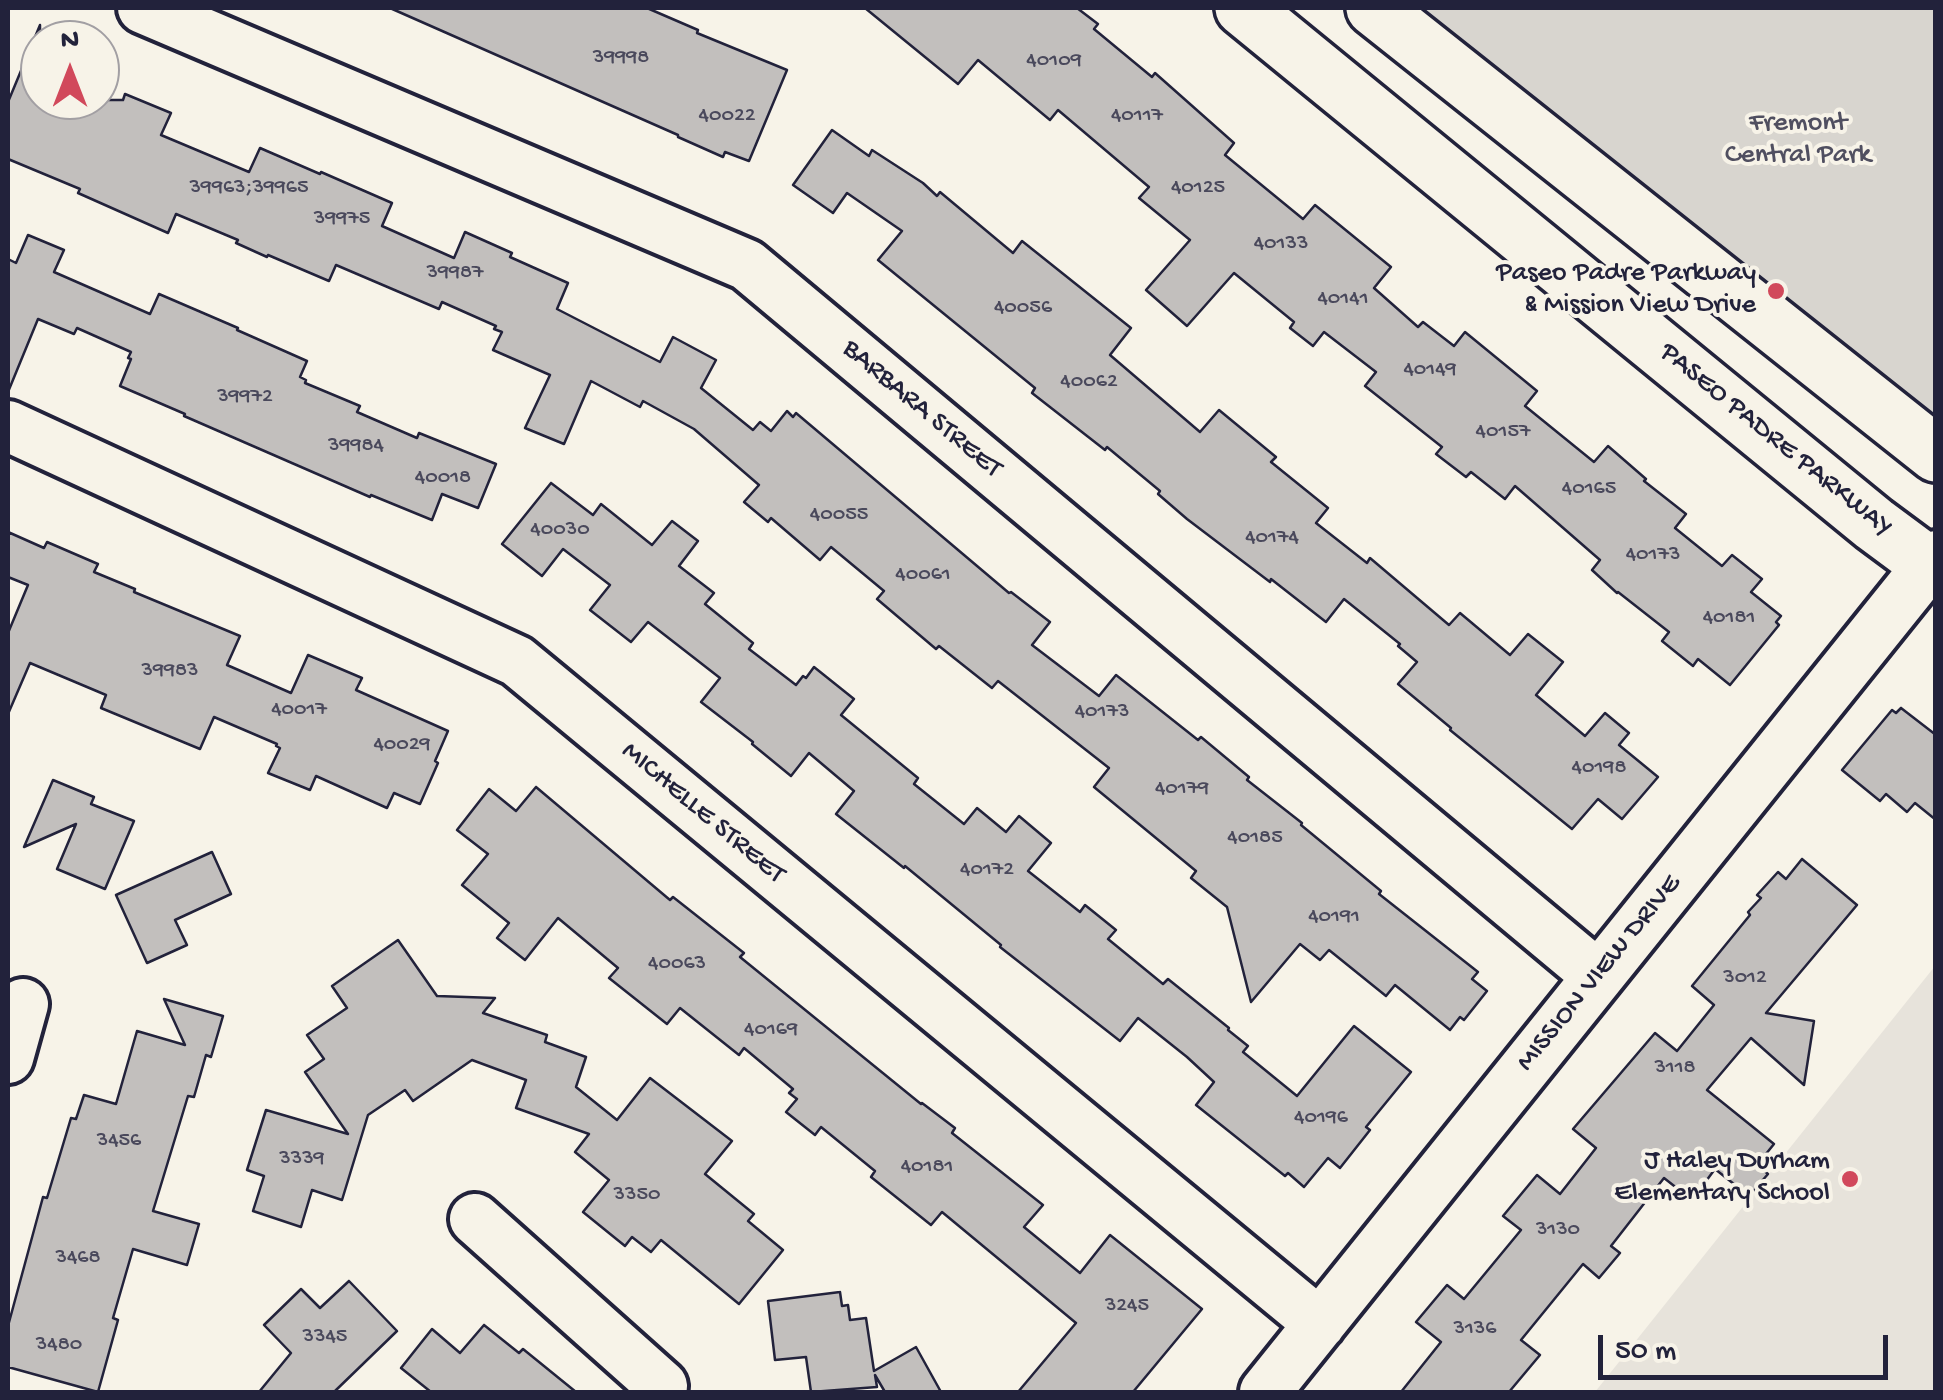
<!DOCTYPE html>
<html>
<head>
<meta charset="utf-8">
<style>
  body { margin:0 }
  #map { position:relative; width:1943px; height:1400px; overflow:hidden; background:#f7f3e8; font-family:"Gochi Hand",sans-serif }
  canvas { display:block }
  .frame { position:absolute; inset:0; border:10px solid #22223b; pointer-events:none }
  .north { position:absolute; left:20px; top:20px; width:100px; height:100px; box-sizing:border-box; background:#f7f3e8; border:2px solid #a29fa3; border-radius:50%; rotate:0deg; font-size:28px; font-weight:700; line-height:40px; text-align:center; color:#22223b }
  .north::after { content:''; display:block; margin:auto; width:35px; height:45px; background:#d1495b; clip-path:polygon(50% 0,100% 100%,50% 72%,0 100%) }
  .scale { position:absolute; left:1598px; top:1335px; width:290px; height:45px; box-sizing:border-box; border:5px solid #22223b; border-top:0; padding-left:12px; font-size:30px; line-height:35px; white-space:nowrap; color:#22223b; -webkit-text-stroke:8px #f7f3e8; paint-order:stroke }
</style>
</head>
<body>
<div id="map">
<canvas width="1943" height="1400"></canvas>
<div class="frame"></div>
<div class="north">N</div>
<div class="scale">50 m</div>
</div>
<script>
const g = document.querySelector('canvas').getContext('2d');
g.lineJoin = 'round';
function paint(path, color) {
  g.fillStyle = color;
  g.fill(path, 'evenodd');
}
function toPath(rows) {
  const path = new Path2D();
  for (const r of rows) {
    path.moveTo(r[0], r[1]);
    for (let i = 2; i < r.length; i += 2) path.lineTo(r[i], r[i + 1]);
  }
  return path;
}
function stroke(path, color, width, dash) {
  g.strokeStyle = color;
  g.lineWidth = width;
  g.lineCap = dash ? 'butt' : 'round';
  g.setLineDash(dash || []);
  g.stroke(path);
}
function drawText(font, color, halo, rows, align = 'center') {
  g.font = font + ' "Gochi Hand",sans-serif';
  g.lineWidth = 8;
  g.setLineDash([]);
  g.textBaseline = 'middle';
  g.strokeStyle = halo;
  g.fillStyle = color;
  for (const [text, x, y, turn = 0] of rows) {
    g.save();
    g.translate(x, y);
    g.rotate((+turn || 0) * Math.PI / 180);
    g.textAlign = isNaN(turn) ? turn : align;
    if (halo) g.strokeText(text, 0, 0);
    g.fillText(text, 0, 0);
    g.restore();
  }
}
paint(toPath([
  [1935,966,1935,1392,1595,1392]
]), '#e7e3db');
paint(toPath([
  [1411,8,1935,8,1935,419]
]), '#d8d5cf');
const building = toPath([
  [390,8,647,8,698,30,697,33,787,70,749,161,725,152,723,157,678,137,678,135,390,8],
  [865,8,1077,8,1098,24,1094,29,1152,77,1155,73,1234,143,1225,155,1303,219,1315,205,1391,267,1374,288,1418,327,1423,322,1454,346,1465,332,1537,391,1525,406,1594,462,1608,446,1646,479,1644,481,1686,514,1675,528,1722,566,1732,555,1762,579,1751,592,1781,616,1776,622,1779,625,1730,685,1698,659,1693,666,1662,641,1669,632,1618,592,1617,593,1592,570,1600,560,1515,486,1505,499,1471,472,1466,477,1436,454,1442,447,1365,386,1376,372,1324,332,1313,346,1290,328,1294,322,1234,273,1187,326,1146,290,1190,240,1139,198,1149,187,1058,110,1050,120,978,60,958,84,865,8],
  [40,25,40,100,123,100,125,94,171,113,161,135,249,172,260,148,320,174,321,172,392,203,382,226,454,258,465,232,512,253,510,257,568,283,557,309,660,362,673,337,716,360,701,388,753,430,760,422,771,431,787,411,793,417,796,413,1009,593,1011,592,1050,622,1032,645,1099,696,1116,675,1198,740,1201,737,1249,777,1247,780,1302,823,1301,825,1381,891,1379,894,1478,972,1472,979,1487,991,1464,1020,1460,1017,1450,1030,1395,985,1386,996,1329,950,1320,960,1300,944,1251,1002,1227,907,1191,878,1196,871,1094,787,1109,768,998,681,992,688,939,646,936,649,877,599,884,591,831,547,820,560,771,518,768,522,744,502,759,485,694,429,643,401,640,407,591,381,564,444,525,428,550,375,493,350,502,332,494,329,496,326,442,302,439,309,336,265,329,281,268,255,267,257,236,243,238,240,176,214,168,233,78,193,80,189,8,159,8,102,40,25],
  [832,130,869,156,872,150,923,183,937,196,940,192,1013,253,1022,241,1131,328,1110,355,1200,432,1219,410,1276,457,1271,462,1328,508,1316,523,1367,563,1370,558,1449,625,1460,613,1510,655,1528,634,1563,662,1536,695,1585,736,1605,713,1629,733,1619,745,1658,777,1622,819,1598,799,1572,829,1450,730,1451,728,1398,684,1417,662,1398,646,1400,644,1344,599,1326,622,1271,579,1270,582,1187,519,1158,494,1160,491,1107,447,1105,450,1032,393,1035,388,878,260,902,231,847,193,833,213,793,185,832,130],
  [28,235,64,250,54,272,150,314,159,294,238,328,237,330,307,361,300,377,306,380,305,383,360,406,357,412,417,438,419,433,496,464,478,508,442,494,432,520,371,495,370,497,184,416,185,414,120,386,131,359,128,358,131,352,77,328,74,334,38,319,8,392,8,259,16,263,28,235],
  [551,483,593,515,601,504,652,545,672,521,698,541,679,566,714,593,705,604,753,643,749,649,796,685,803,676,806,678,814,667,854,699,841,715,918,778,914,784,964,824,977,808,1006,832,1019,816,1051,843,1028,871,1080,912,1085,905,1116,930,1108,939,1163,984,1168,979,1229,1028,1228,1030,1248,1046,1243,1052,1297,1096,1354,1026,1411,1072,1366,1127,1370,1130,1340,1168,1328,1158,1304,1187,1288,1173,1285,1176,1196,1105,1214,1082,1187,1057,1138,1018,1120,1041,1000,947,1001,945,905,866,904,868,836,814,854,791,809,753,791,776,752,744,753,742,701,702,720,678,648,622,631,642,590,610,610,585,563,549,542,576,502,544,551,483],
  [8,532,44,548,47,542,98,564,94,572,135,589,134,592,240,636,227,665,291,693,308,655,362,678,356,690,448,731,435,761,438,763,420,804,394,793,387,808,316,776,310,790,268,773,280,748,276,746,277,744,214,717,200,749,101,708,106,695,30,663,8,714,8,633,28,585,8,577,8,532],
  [1901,708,1936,735,1936,820,1915,803,1907,812,1886,794,1880,801,1842,770,1892,710,1896,713,1901,708],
  [53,780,94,797,91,804,134,821,105,889,57,869,76,824,24,847,53,780],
  [536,787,670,900,673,897,744,953,740,957,921,1104,922,1103,955,1128,952,1133,1043,1205,1024,1227,1080,1273,1110,1235,1202,1309,1133,1392,1018,1392,1076,1323,942,1212,931,1225,871,1177,875,1171,821,1127,815,1135,786,1112,797,1099,789,1093,793,1089,744,1048,739,1055,680,1008,667,1024,609,978,618,968,558,918,525,960,497,938,509,923,462,885,488,854,457,830,489,789,516,811,536,787],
  [212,852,231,894,175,920,187,945,147,963,116,895,212,852],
  [1802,859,1857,905,1766,1013,1814,1021,1804,1085,1751,1038,1707,1090,1774,1144,1757,1165,1768,1174,1749,1196,1715,1169,1692,1200,1664,1178,1611,1246,1620,1253,1599,1278,1583,1264,1521,1340,1540,1355,1509,1392,1401,1392,1441,1342,1416,1322,1447,1285,1464,1299,1521,1230,1503,1216,1537,1175,1560,1194,1596,1148,1573,1129,1655,1033,1677,1051,1714,1005,1692,986,1750,915,1748,912,1761,898,1757,895,1778,872,1786,879,1802,859],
  [398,940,437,996,495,998,483,1013,547,1035,545,1042,586,1057,576,1087,617,1120,650,1078,732,1141,705,1174,754,1214,748,1221,783,1250,739,1304,661,1240,651,1252,632,1237,625,1246,583,1212,609,1180,575,1152,589,1134,516,1108,526,1080,472,1060,413,1101,405,1090,368,1115,342,1200,312,1190,301,1227,253,1211,264,1176,247,1170,266,1110,348,1134,305,1072,324,1059,307,1035,347,1008,332,986,398,940],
  [164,999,223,1016,211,1057,206,1055,194,1097,188,1096,153,1211,199,1224,187,1265,133,1249,113,1318,118,1320,98,1392,8,1367,8,1326,43,1197,47,1198,71,1118,76,1119,84,1095,116,1104,137,1031,185,1045,164,999],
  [349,1281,397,1331,334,1392,259,1392,291,1353,264,1325,301,1289,320,1308,349,1281],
  [840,1292,842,1306,848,1305,850,1320,866,1318,874,1371,916,1347,941,1392,885,1392,875,1375,877,1387,811,1392,806,1357,775,1360,768,1301,840,1292],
  [484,1325,519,1353,523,1349,576,1392,431,1392,401,1368,432,1329,460,1353,484,1325]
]);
paint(building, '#c2bfbd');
stroke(building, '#22223b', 2.5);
const minor = toPath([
  [143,8,747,265,1598,976],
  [8,426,517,661,1320,1324],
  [8,1058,23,1004],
  [475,1219,662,1386,657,1392],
  [1265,1392,1936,556]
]);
const major = toPath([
  [1243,8,1874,524,1936,570],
  [1374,8,1936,454]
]);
stroke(minor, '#22223b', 58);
stroke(major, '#22223b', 62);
stroke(minor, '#f7f3e8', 50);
stroke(major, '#f7f3e8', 55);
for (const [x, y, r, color] of [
  [1776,291,10,"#d1495b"],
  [1850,1179,10,"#d1495b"]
]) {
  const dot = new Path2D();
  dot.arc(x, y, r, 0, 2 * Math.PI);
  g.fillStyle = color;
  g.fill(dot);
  stroke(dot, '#f7f3e8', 4);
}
drawText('22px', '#4a495c', null, [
  ["39998",621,59],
  ["40109",1054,62],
  ["40022",727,117],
  ["40117",1137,117],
  ["39963;39965",249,189],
  ["40125",1198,189],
  ["39975",342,220],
  ["40133",1281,245],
  ["39987",455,274],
  ["40141",1343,300],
  ["40056",1023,309],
  ["40149",1430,371],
  ["40062",1089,383],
  ["39972",245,398],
  ["40157",1503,433],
  ["39984",356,447],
  ["40018",443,479],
  ["40165",1589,490],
  ["40055",839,516],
  ["40030",560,531],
  ["40174",1272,539],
  ["40173",1653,556],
  ["40061",923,576],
  ["40181",1729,619],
  ["39983",170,672],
  ["40017",299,711],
  ["40173",1102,713],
  ["40029",402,746],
  ["40198",1599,769],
  ["40179",1182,790],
  ["40185",1255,839],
  ["40172",987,871],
  ["40191",1334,918],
  ["40063",677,965],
  ["3012",1745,979],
  ["40169",771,1031],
  ["3118",1675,1069],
  ["40196",1321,1119],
  ["3456",119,1142],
  ["3339",302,1160],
  ["40181",927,1168],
  ["3350",637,1196],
  ["3130",1558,1231],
  ["3468",78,1259],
  ["3245",1127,1307],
  ["3136",1475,1330],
  ["3345",325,1338],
  ["3480",59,1346]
]);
drawText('28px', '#504f60', '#f7f3e8', [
  ["Fremont",1798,125],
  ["Central Park",1798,157]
]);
drawText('28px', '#22223b', '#f7f3e8', [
  ["Paseo Padre Parkway",1756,275],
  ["& Mission View Drive",1756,307],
  ["J Haley Durham",1830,1163],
  ["Elementary School",1830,1195]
], 'right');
drawText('28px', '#22223b', '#f7f3e8', [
  ["BARBARA STREET",921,410,40],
  ["PASEO PADRE PARKWAY",1775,441,39],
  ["MICHELLE STREET",702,814,40],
  ["MISSION VIEW DRIVE",1600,974,-51]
]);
</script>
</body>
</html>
